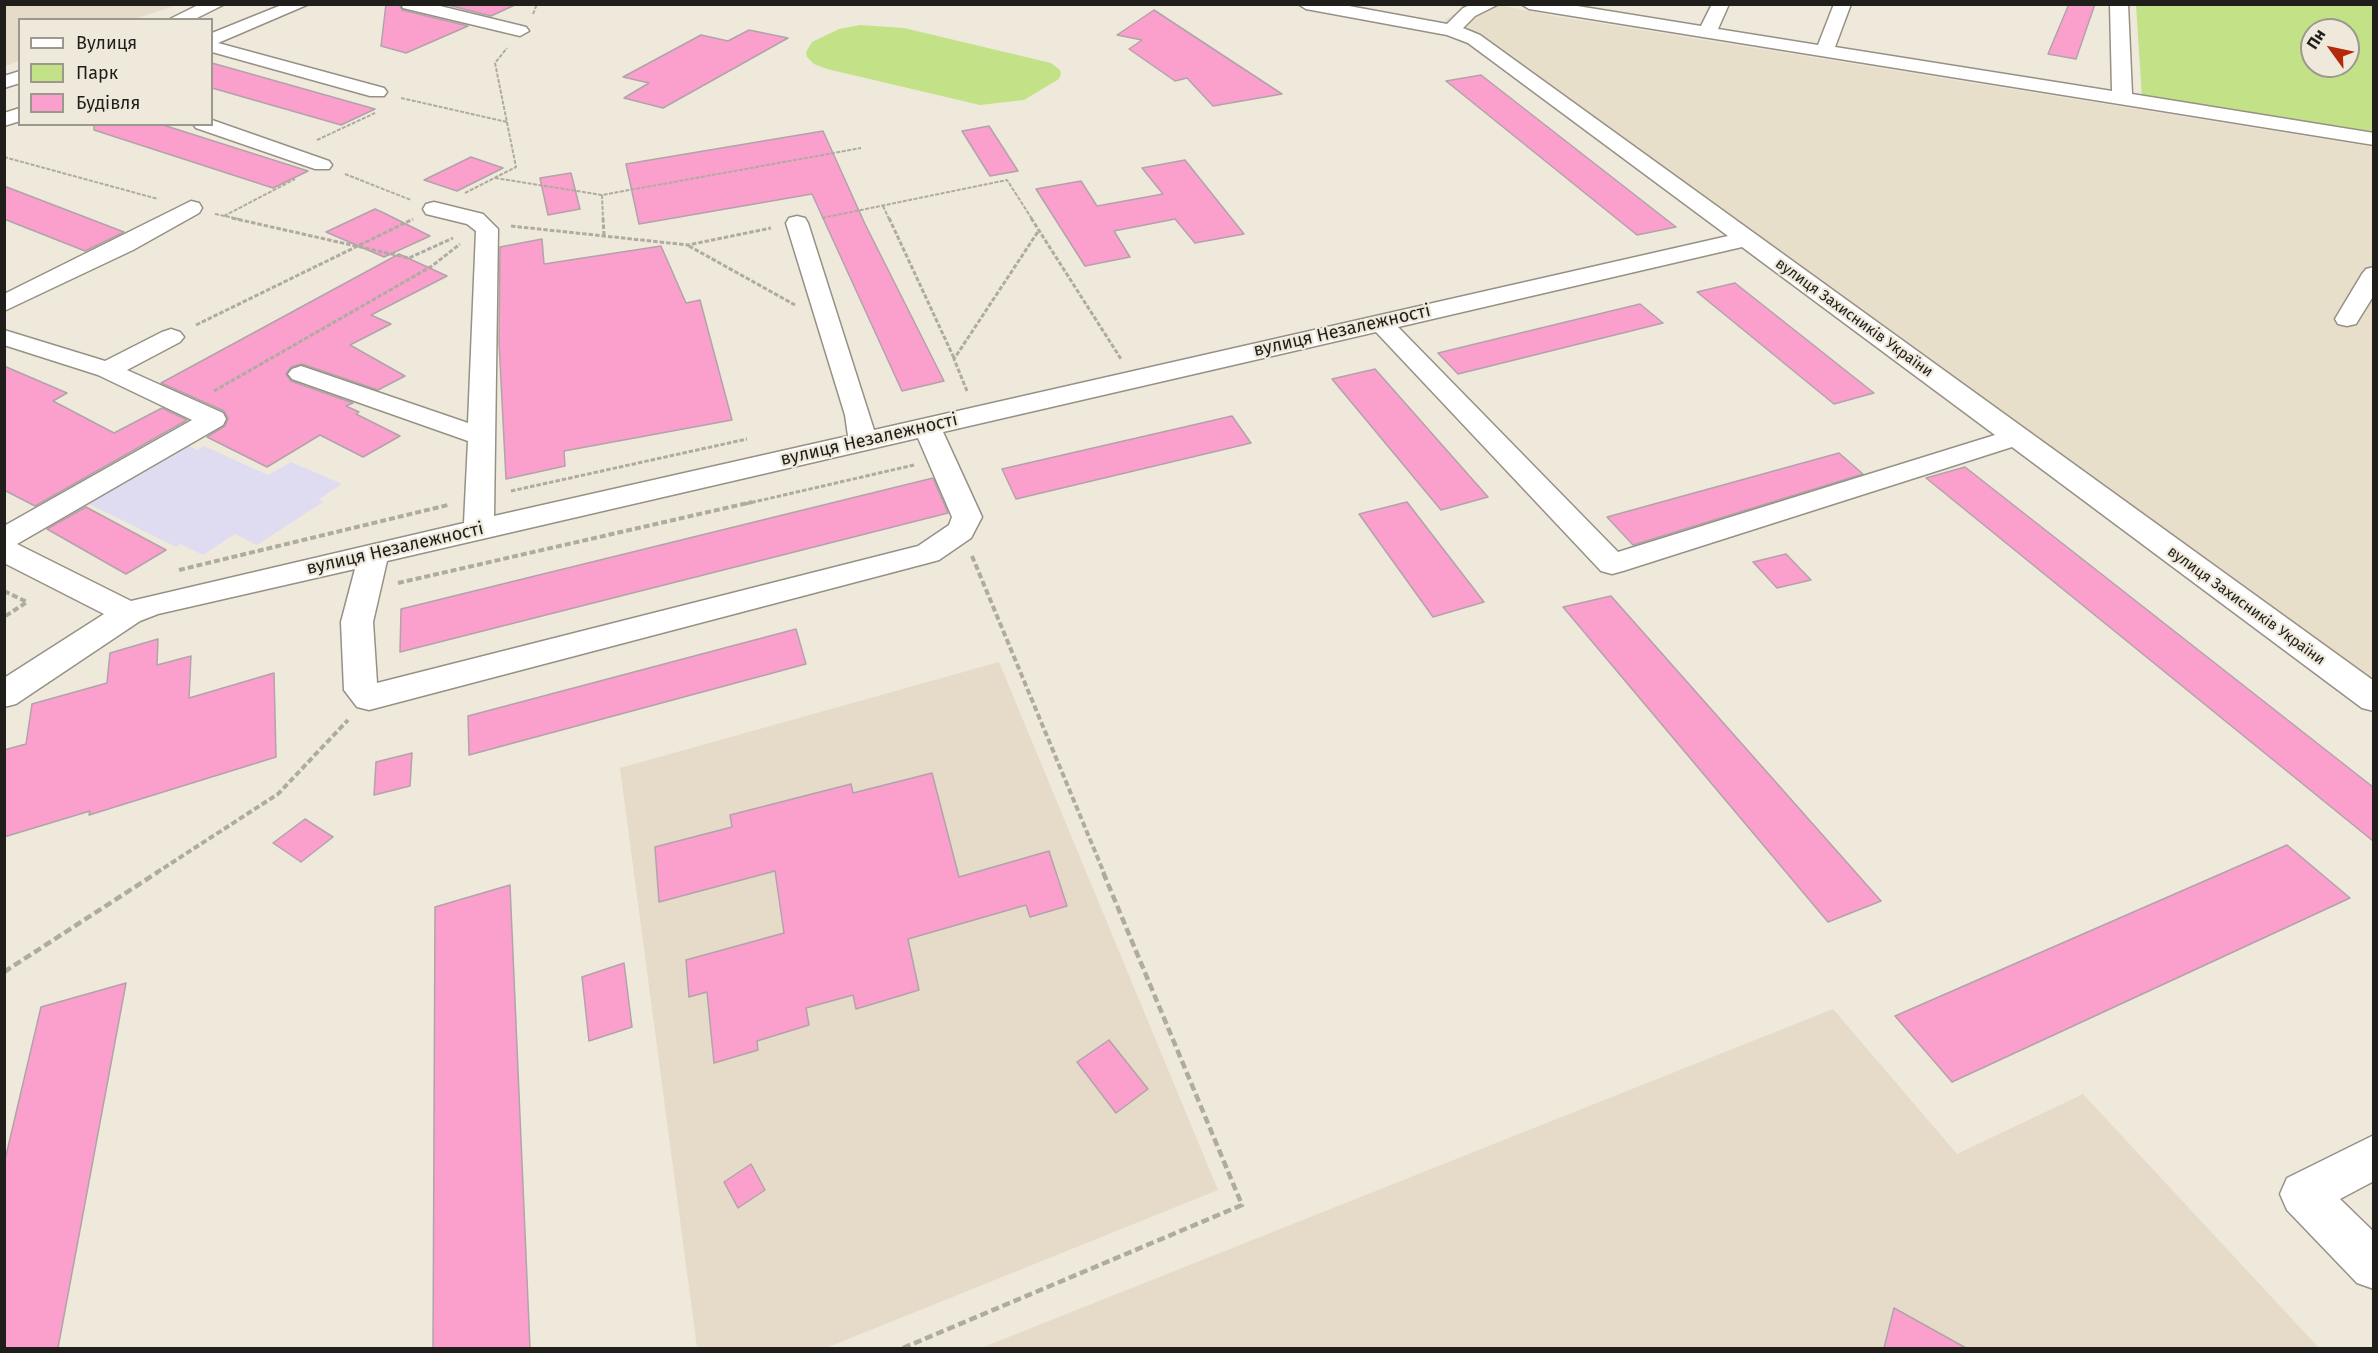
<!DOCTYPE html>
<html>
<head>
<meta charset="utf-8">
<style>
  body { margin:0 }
  #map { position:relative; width:2378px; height:1353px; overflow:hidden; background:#efe9dc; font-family:"Fira Sans",sans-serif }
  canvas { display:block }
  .frame { position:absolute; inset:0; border:6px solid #201e1a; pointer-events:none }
  .legend { position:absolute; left:18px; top:18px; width:195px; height:108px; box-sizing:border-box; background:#efe9dc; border:2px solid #9c988e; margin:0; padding:8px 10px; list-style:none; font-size:18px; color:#201e1a }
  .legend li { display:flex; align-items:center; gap:12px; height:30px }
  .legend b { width:30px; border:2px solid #9c988e }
  .north { position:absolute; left:2300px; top:18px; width:60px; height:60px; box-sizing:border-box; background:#efe9dc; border:2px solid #9c988e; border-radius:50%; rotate:303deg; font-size:16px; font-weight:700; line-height:24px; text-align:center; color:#201e1a }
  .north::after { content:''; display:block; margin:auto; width:21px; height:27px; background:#b4280b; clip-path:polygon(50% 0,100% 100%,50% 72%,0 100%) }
</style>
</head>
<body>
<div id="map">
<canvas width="2378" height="1353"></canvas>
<div class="frame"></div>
<ul class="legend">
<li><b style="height:8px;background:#fff"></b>Вулиця</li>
<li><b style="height:16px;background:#c3e288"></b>Парк</li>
<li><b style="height:16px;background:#fba0cd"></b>Будівля</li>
</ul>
<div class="north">Пн</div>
</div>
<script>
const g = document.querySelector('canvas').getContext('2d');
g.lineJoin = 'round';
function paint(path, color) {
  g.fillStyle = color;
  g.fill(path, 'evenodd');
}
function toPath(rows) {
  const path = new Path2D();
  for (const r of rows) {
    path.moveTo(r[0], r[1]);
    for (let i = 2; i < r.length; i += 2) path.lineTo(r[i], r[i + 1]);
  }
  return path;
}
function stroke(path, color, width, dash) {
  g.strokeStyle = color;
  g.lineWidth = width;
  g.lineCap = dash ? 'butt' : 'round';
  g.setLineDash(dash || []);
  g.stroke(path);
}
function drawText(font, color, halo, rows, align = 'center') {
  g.font = font + ' "Fira Sans",sans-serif';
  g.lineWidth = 4.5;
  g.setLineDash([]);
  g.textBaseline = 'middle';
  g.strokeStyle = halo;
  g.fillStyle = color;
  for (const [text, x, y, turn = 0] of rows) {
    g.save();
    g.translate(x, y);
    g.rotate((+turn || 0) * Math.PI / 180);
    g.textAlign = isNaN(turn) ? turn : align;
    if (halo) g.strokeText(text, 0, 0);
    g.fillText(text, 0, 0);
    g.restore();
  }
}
paint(toPath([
  [183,443,197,450,204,446,268,475,291,462,342,484,319,499,323,502,257,545,235,534,203,555,180,544,176,547,83,501]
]), '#dfdcf2');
paint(toPath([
  [1467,5,1498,5,1554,16,2373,147,2373,679,1807,275,1438,25]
]), '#e7dfca');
paint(toPath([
  [5,4,177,4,177,5,135,19,20,20,19,61,5,66],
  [999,662,1218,1190,826,1348,697,1348,620,768],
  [1833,1009,1957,1154,2083,1094,2319,1348,981,1348]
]), '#e5dbc8');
paint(toPath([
  [2136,5,2373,5,2373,137,2142,98],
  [2312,30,2348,30,2348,66,2312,66],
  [860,25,904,28,1051,63,1060,70,1061,74,1059,79,1024,100,980,105,827,69,814,64,807,57,806,52,812,42,839,29]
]), '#c3e288');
const building = toPath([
  [386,4,399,4,402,10,468,26,406,53,381,46,386,4],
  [444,4,517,4,491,16,444,4],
  [2069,4,2095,4,2076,59,2048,54,2069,4],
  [1154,10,1224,56,1282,94,1213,106,1187,78,1175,81,1129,49,1142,40,1117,35,1154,10],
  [749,30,788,38,663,108,624,98,649,83,623,77,701,35,728,41,749,30],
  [212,63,375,109,341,125,212,88,212,63],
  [1481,75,1676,227,1637,235,1446,81,1481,75],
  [94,124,160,124,308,171,273,188,94,130,94,124],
  [989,126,1018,171,990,176,962,131,989,126],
  [823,131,865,224,944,381,902,391,812,194,639,224,626,164,823,131],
  [471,157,503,168,457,191,424,180,471,157],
  [1185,160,1244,234,1195,243,1175,219,1114,231,1130,257,1085,266,1036,189,1081,181,1097,206,1163,194,1142,168,1185,160],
  [571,173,580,209,548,215,540,178,571,173],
  [4,186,124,232,85,251,4,219,4,186],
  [375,209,384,213,430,236,384,257,326,232,375,209],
  [542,239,544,264,661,246,686,303,700,300,732,420,564,451,565,466,506,479,499,342,500,247,542,239],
  [399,254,447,276,371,315,391,324,350,345,405,376,378,390,302,364,291,367,286,374,291,381,353,403,346,406,359,412,356,414,400,436,363,457,320,435,267,467,207,437,225,426,228,418,224,411,161,383,399,254],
  [1735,283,1874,393,1834,404,1697,292,1735,283],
  [1640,304,1663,323,1458,374,1438,353,1640,304],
  [4,366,67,393,53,401,114,433,162,408,187,420,35,506,4,490,4,366],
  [1375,369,1488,497,1441,510,1332,379,1375,369],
  [1232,416,1251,443,1016,499,1002,469,1232,416],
  [1839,453,1863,474,1633,545,1607,517,1839,453],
  [1965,467,2373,787,2373,841,1926,478,1965,467],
  [933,478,948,513,400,652,401,609,933,478],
  [1407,502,1484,602,1433,617,1359,514,1407,502],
  [86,507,166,550,126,574,47,529,86,507],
  [1786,554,1811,580,1777,588,1753,562,1786,554],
  [1611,596,1881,901,1828,922,1563,607,1611,596],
  [796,629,806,664,469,755,468,716,796,629],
  [158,639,157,665,191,656,189,698,274,673,276,757,89,815,90,811,4,837,4,750,26,744,32,704,107,683,110,653,158,639],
  [412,753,410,786,374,795,376,762,412,753],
  [932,773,959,877,1049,851,1067,906,1030,917,1026,905,908,939,919,990,856,1009,853,995,806,1008,809,1025,757,1041,758,1050,714,1063,707,992,689,997,686,960,784,933,775,871,659,902,655,847,732,827,730,815,851,784,853,793,932,773],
  [305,819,333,837,301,862,273,843,305,819],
  [2287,845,2350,898,1952,1082,1895,1016,2287,845],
  [510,885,530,1348,433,1348,435,907,510,885],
  [624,963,632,1027,589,1041,582,977,624,963],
  [126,983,58,1348,4,1348,4,1164,41,1007,126,983],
  [1109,1040,1148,1089,1116,1113,1077,1062,1109,1040],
  [751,1164,765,1190,738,1208,724,1182,751,1164],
  [1894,1308,1966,1348,1884,1348,1894,1308]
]);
paint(building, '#fba0cd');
stroke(building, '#b1a3a9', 1.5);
const minor = toPath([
  [200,4,225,4,193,20,168,20,200,4],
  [284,4,309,4,218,43,384,88,387,92,384,96,370,96,212,52,212,33,284,4],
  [401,4,432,4,526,27,529,31,520,36,403,8,401,4],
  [1298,4,1338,4,1447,24,1463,8,1473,4,1499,4,1475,16,1463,28,1480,35,2374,681,2374,711,2362,708,2012,447,1623,571,1612,574,1601,571,1376,332,943,432,982,517,971,538,939,560,928,563,369,710,357,707,344,690,341,622,355,569,158,614,140,621,16,704,4,707,4,678,104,614,4,563,4,526,192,420,98,375,4,345,4,330,105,361,162,332,171,329,180,332,184,337,180,342,127,370,223,413,226,419,223,425,17,544,131,601,464,523,468,441,292,379,288,374,292,369,301,366,310,369,468,423,476,231,467,224,426,214,423,209,426,204,434,202,483,214,498,229,494,516,848,436,845,415,786,223,789,218,797,216,805,218,808,223,874,430,1728,236,1468,43,1447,35,1306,9,1298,4],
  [1742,247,1995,435,1618,552,1398,327,1742,247],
  [918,438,952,517,949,525,918,546,377,683,373,622,387,561,918,438],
  [1521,4,1565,4,1701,26,1712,4,1729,4,1718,29,1818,45,1834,4,1851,4,1835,47,2112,91,2110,4,2128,4,2132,94,2374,133,2374,145,1529,9,1521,4],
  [20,71,20,83,4,88,4,76,20,71],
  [20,108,20,121,4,126,4,113,20,108],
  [212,120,329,161,332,165,329,169,315,169,196,128,193,124,212,124,212,120],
  [191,201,199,203,202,208,199,213,133,250,4,311,4,294,191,201],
  [2374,267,2374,295,2359,319,2356,324,2347,326,2338,324,2335,319,2362,274,2366,269,2374,267],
  [2374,1135,2374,1181,2340,1199,2374,1232,2374,1289,2357,1283,2287,1210,2280,1194,2287,1178,2374,1135]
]);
stroke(minor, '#979085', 3);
stroke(toPath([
  [533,14,537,4],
  [401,98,507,122],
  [317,140,375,113],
  [4,157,158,199],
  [345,174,411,200],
  [495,178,602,195,861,148],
  [465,193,516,167,495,63,507,48],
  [602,195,603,219],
  [883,206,889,219],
  [215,214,239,219],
  [224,216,295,179],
  [822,218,1007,180,1032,219]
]), '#afaba0', 2, [4, 1.5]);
stroke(toPath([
  [232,218,409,258,453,238],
  [603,218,604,235],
  [889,218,954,358],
  [1031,218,1121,359],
  [511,226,688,245,771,228],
  [689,246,795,305],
  [196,325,413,219],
  [214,391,432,266,460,244],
  [967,391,954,359,1039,230],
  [511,491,747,439],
  [745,504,914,465]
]), '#afaba0', 3, [4.5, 2]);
stroke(toPath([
  [972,556,1104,873],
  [179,570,448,505],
  [398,583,752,502],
  [4,591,27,602,4,617],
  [156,873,278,794,348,720]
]), '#afaba0', 4, [6, 3]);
stroke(toPath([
  [4,972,158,872],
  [903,1348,1242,1205,1103,872]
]), '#afaba0', 4.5, [8, 4]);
paint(minor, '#fff');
drawText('15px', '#201e1a', '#efe9dc', [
  ["вулиця Захисників України",1854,318,36],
  ["вулиця Захисників України",2246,606,36]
]);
drawText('18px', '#201e1a', '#efe9dc', [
  ["вулиця Незалежності",1342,331,-13],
  ["вулиця Незалежності",869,440,-13],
  ["вулиця Незалежності",395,549,-13]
]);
</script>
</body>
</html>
